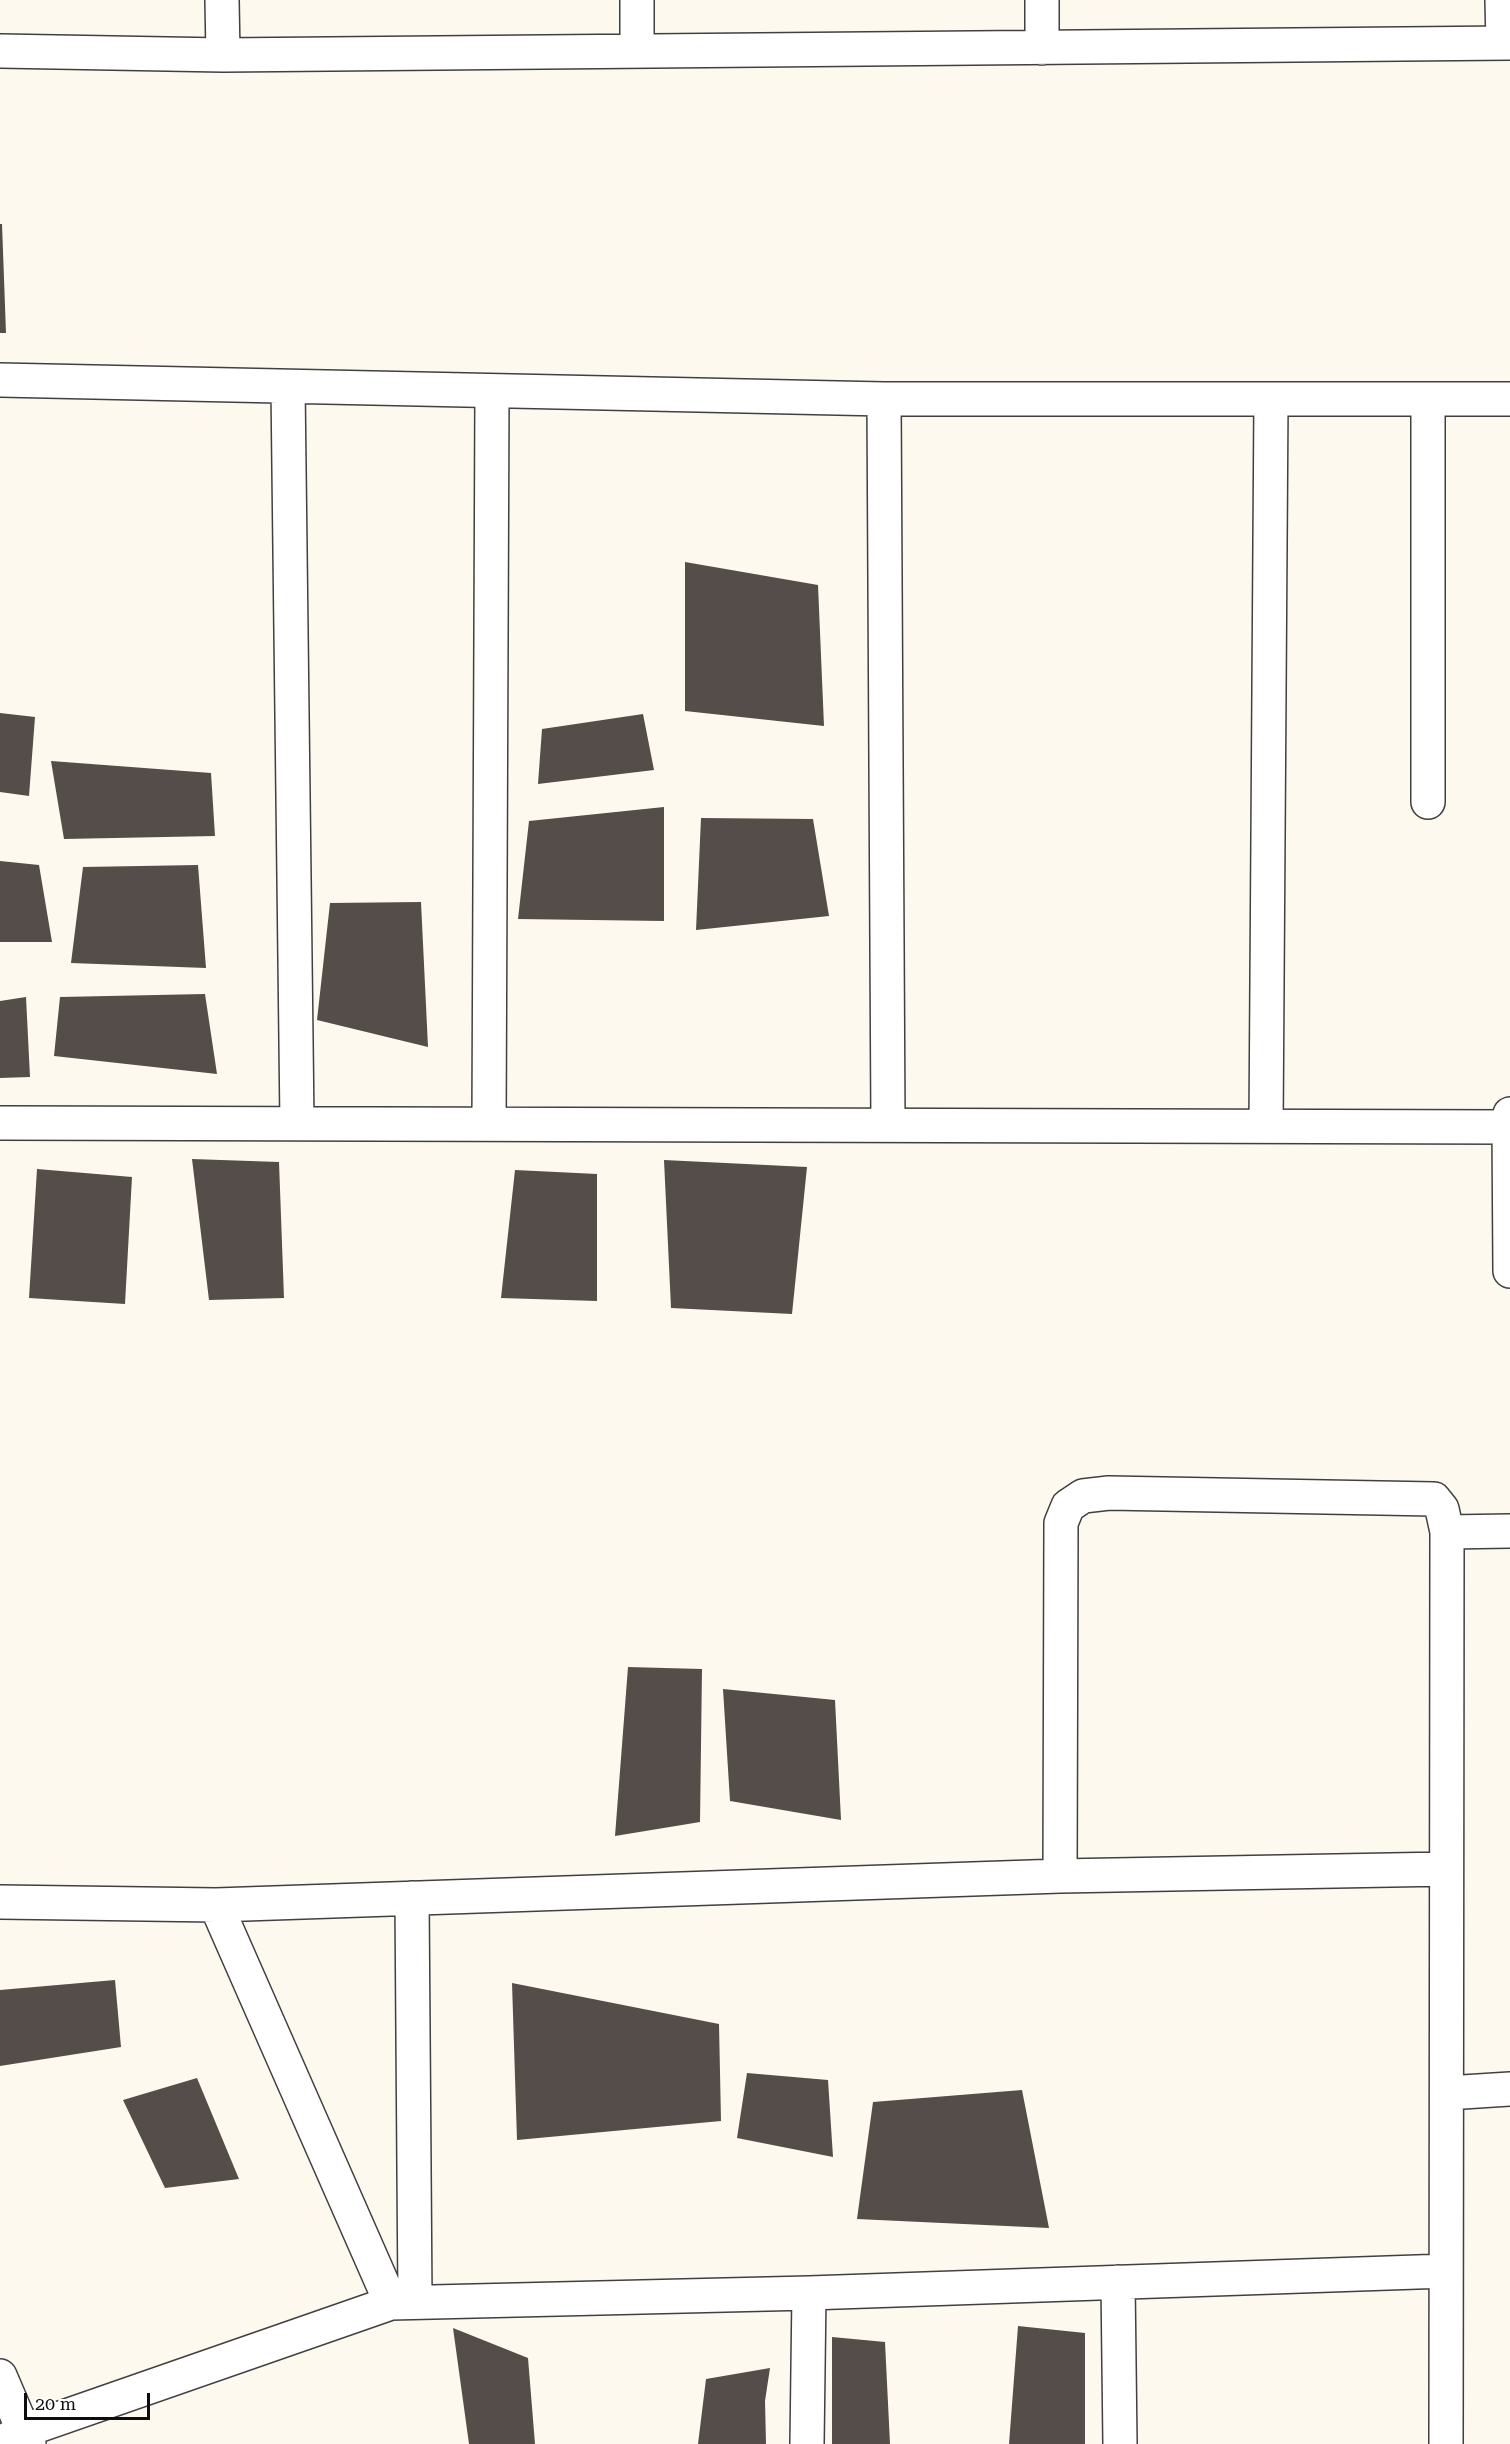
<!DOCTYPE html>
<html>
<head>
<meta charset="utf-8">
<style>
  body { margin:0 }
  #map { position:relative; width:1510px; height:2444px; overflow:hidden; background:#fdf9ee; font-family:"Roboto Serif",serif }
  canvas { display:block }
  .scale { position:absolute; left:24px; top:2393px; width:126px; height:27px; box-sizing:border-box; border:3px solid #0d0d0d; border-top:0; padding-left:8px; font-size:18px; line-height:21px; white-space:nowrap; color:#0d0d0d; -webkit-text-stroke:4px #fff; paint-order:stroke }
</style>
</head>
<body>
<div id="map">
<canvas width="1510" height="2444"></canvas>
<div class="scale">20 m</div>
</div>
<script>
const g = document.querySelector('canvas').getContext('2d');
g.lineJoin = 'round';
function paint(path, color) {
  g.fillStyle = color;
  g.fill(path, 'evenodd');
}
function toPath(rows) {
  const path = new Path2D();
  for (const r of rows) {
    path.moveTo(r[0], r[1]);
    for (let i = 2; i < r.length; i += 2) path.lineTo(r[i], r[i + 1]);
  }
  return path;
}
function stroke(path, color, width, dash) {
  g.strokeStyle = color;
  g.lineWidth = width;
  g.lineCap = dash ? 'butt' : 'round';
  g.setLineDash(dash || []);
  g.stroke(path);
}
paint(toPath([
  [0,224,2,224,6,333,0,333],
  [685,562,818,585,824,726,685,711],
  [0,713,35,717,29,796,0,792],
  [643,714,654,770,538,784,542,729],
  [51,761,211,773,215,836,64,839],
  [664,807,664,921,518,919,529,821],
  [701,818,813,819,829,916,696,930],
  [0,861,39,865,52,942,0,942],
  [198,865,206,968,71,963,83,867],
  [421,902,428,1047,317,1020,330,903],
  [205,994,217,1074,54,1056,60,997],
  [26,997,30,1077,0,1078,0,1001],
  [192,1159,279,1162,284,1298,209,1300],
  [664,1160,807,1167,792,1314,671,1308],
  [37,1169,132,1177,125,1304,29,1298],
  [515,1170,597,1174,597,1301,501,1298],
  [628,1667,702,1669,700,1822,615,1836],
  [723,1689,835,1700,841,1820,730,1801],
  [115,1980,121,2047,0,2066,0,1990],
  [512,1983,719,2024,721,2121,517,2140],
  [747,2073,828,2080,833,2157,737,2138],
  [197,2078,239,2179,165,2188,123,2100],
  [1022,2090,1049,2228,857,2219,873,2102],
  [1018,2326,1085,2333,1085,2444,1009,2444],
  [453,2328,528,2358,535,2444,469,2444],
  [832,2337,885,2342,890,2444,832,2444],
  [770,2368,765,2401,766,2444,698,2444,706,2379]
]), '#544d4a');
const minor = toPath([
  [222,0,223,55],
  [1502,0,1503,43],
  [1042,48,1042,0],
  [0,51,223,55,1510,43],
  [637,51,637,0],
  [0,380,884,399,1510,399],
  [288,387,297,1123],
  [884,399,888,1125],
  [1428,399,1428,802],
  [0,1123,1509,1127,1510,1114],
  [489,1124,492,392],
  [1266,1126,1271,399],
  [1509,1127,1510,1271],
  [1447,1532,1510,1531],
  [1060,1876,1061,1523,1068,1506,1083,1496,1109,1493,1434,1499,1442,1509,1447,1532,1446,2444],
  [412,1898,415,2302],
  [0,1902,216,1905,1060,1876,1446,1869],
  [216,1905,391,2303],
  [1447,2093,1510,2089],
  [1118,2282,1120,2444],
  [0,2376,29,2444],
  [0,2443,23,2431,391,2303,809,2293,1446,2271],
  [807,2444,809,2293]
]);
stroke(minor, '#404040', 36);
stroke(minor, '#fff', 33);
</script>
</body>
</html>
